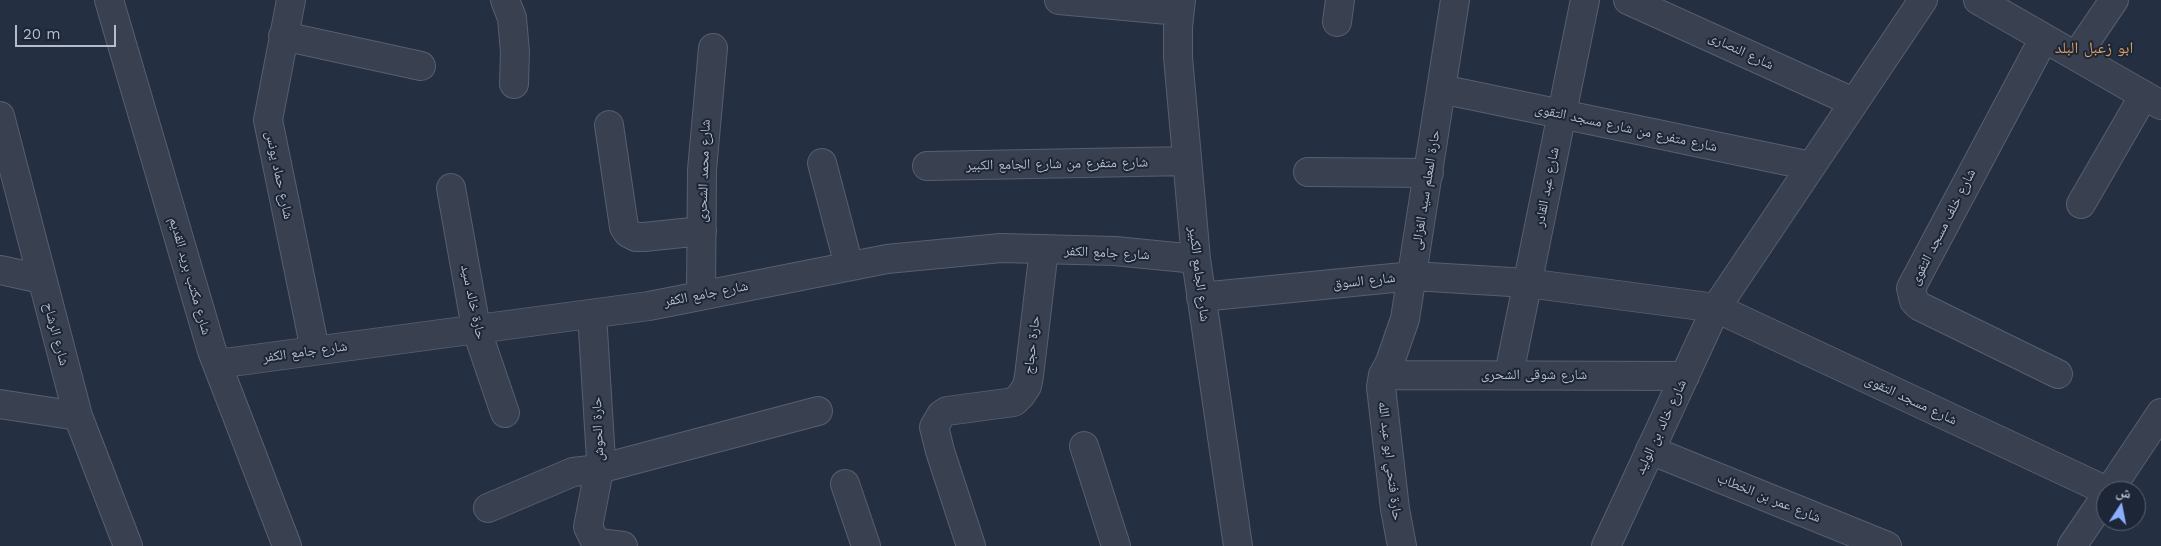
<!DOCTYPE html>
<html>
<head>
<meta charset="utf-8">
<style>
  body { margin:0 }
  #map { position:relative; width:2161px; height:546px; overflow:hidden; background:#242f42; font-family:"Work Sans","Noto Naskh Arabic",sans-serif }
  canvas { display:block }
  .north { position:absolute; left:2096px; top:481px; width:50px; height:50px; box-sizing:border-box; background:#1d2636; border:1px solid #5a6272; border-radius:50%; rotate:11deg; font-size:14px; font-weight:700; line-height:20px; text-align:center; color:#b5bdcb }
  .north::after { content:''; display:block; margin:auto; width:18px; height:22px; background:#89affd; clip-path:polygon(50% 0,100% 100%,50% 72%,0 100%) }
  .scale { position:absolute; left:15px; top:25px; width:101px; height:22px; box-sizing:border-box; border:2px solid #b5bdcb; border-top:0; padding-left:6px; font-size:15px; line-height:18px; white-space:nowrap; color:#b5bdcb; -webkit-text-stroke:4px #1d2636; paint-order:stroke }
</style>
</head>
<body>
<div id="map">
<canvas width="2161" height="546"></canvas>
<div class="north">ش</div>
<div class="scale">20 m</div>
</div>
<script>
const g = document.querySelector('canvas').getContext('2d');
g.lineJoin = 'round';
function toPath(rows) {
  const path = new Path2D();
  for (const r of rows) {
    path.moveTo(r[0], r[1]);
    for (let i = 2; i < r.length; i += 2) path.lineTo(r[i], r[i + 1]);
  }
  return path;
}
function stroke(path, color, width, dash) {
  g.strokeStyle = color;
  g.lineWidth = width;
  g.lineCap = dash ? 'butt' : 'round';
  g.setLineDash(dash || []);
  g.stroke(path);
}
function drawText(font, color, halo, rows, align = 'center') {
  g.font = font + ' "Work Sans","Noto Naskh Arabic",sans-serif';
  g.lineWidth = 4;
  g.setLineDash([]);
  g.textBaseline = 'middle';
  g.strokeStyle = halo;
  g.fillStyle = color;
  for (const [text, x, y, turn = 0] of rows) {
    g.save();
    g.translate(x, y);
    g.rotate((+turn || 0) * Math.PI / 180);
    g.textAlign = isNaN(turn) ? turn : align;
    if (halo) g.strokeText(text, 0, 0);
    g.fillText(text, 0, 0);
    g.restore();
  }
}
const minor = toPath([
  [109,0,212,351,287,546],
  [291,0,268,120,315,350],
  [505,0,512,18,515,52,514,84],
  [1059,0,1179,11],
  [1181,0,1178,27,1178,57,1196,259,1238,546],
  [1628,0,1853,102],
  [1978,0,2161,105],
  [1337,22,1340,0],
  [283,36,421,66],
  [2044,38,1911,288,1914,301,1919,306,2058,374],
  [2076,56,2114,0],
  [1441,89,1811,166],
  [0,116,78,416,128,546],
  [609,125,624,227,628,233,636,237,644,237,702,231],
  [822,163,849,266],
  [927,166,1187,161],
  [1308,172,1429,173],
  [451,188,476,328,505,413],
  [2081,204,2144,95],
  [0,270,41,279],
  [701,295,702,170,713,48],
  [1201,297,1413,276,1527,283,1716,308,2107,491],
  [592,314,601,460,588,527,594,539,599,543,623,546],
  [217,364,649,306,887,259,1001,248,1115,251,1196,259],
  [1509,374,1585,0],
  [1383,375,1685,376],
  [0,404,78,416],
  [1084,446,1116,546],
  [1650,450,1887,546],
  [845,484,866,546],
  [2109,491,2161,413],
  [488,508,573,472,599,469,818,411],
  [971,546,940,451,934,427,941,415,947,411,1014,402,1021,395,1027,386,1029,376,1044,249],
  [1402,546,1395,509,1381,387,1383,375,1390,362,1405,319,1455,0],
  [1606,546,1716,308,1923,0],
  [2072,546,2106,496]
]);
stroke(minor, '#575f6e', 30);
stroke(minor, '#394151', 28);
drawText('14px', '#b5bdcb', '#1d2636', [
  ["شارع النصارى",1741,51,25],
  ["شارع متفرع من شارع مسجد التقوى",1626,128,12],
  ["شارع متفرع من شارع الجامع الكبير",1057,164,-1],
  ["شارع محمد الشحرى",704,171,-88],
  ["شارع حماد يونس",279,175,78],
  ["شارع عبد القادر",1547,187,-79],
  ["حارة المعلم سيد الغزالى",1426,190,-81],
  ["شارع خلف مسجد التقوى",1943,227,-63],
  ["شارع جامع الكفر",1107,253,3],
  ["شارع الجامع الكبير",1199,274,83],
  ["شارع مكتب بريد القديم",190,276,74],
  ["شارع السوق",1364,281,-6],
  ["شارع جامع الكفر",706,294,-11],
  ["حارة خالد سيد",473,302,78],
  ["شارع الرشاح",56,334,75],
  ["حارة حجاج",1032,345,-83],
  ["شارع جامع الكفر",305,352,-8],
  ["شارع شوقى الشحرى",1534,375],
  ["شارع مسجد التقوى",1911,400,25],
  ["شارع خالد بن الوليد",1661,427,-65],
  ["حارة الحوش",598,429,-92],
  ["حارة فتحي ابو عبد الله",1390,461,83],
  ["شارع عمر بن الخطاب",1769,498,22]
]);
drawText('16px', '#da9d62', '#1d2636', [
  ["ابو زعبل البلد",2094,48]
]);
</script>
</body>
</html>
